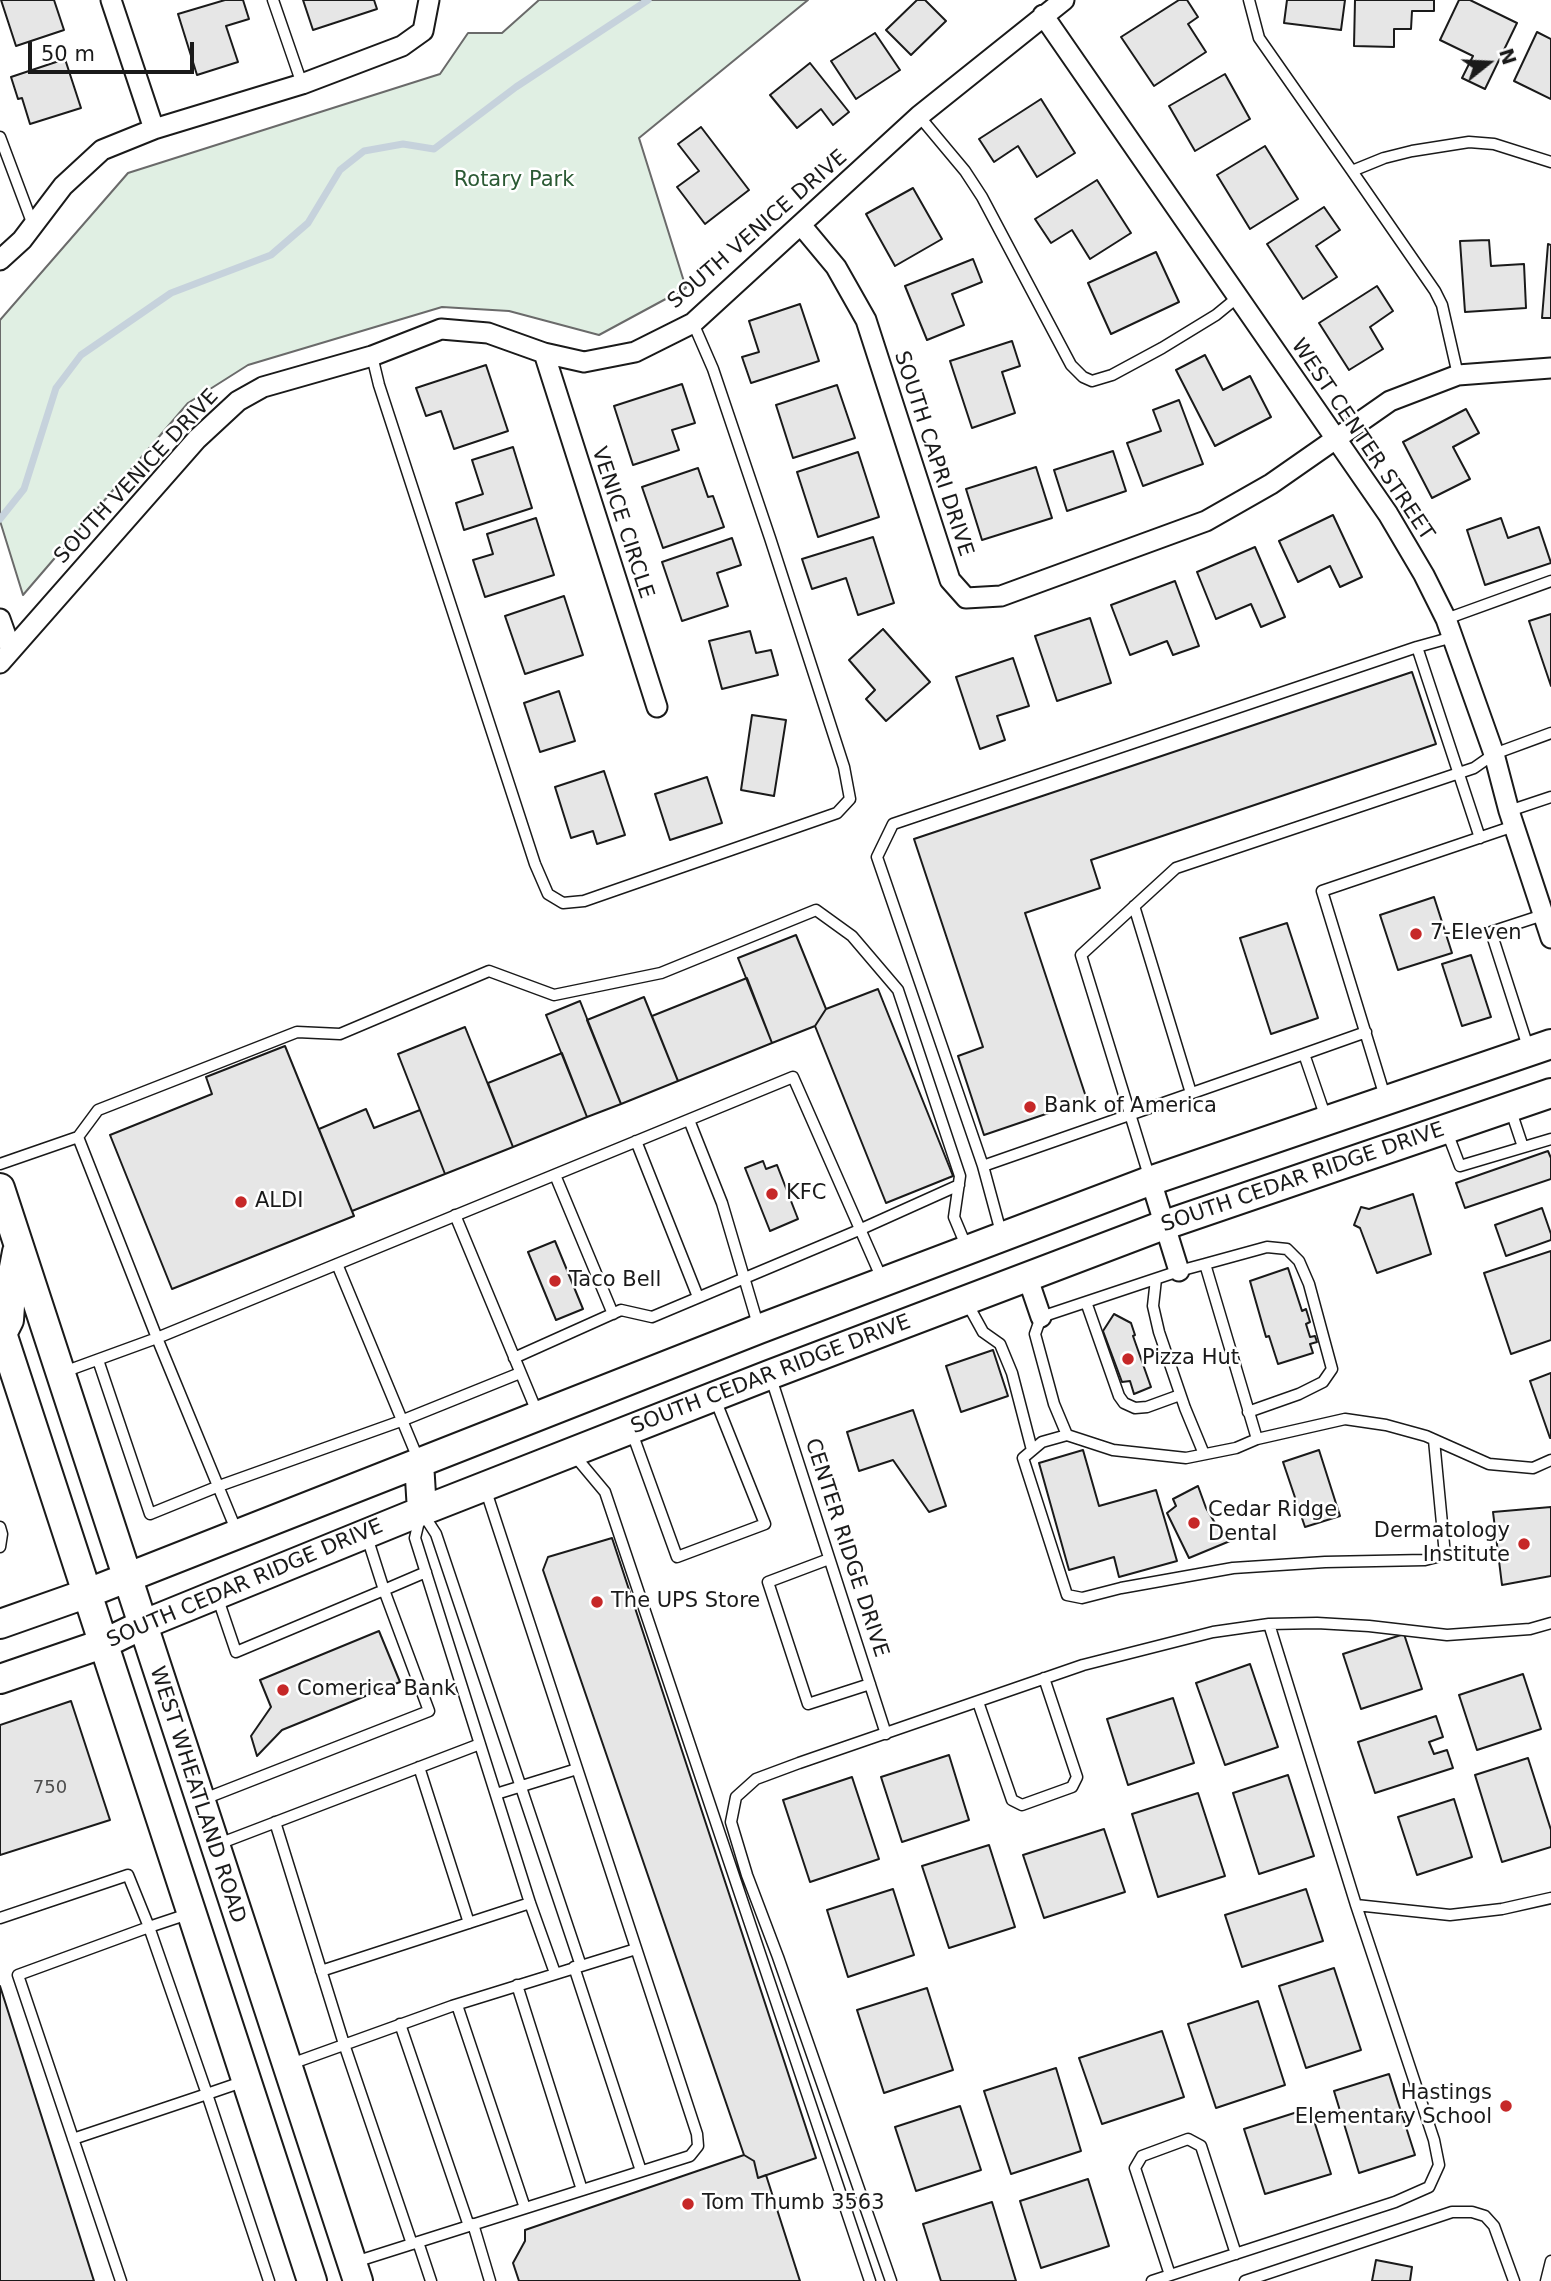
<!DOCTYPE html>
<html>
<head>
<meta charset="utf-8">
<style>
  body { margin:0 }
  #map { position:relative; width:1551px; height:2281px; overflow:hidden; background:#fff; font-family:"DejaVu Sans",sans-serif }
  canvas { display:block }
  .north { position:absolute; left:1453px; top:28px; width:70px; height:70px; -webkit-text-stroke:5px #fff; paint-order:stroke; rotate:72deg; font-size:19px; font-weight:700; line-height:28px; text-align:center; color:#1a1a1a }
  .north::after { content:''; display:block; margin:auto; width:24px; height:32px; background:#1a1a1a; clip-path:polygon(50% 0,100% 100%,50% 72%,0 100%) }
  .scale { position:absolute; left:28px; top:42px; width:166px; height:32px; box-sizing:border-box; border:4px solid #1a1a1a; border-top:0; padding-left:9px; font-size:21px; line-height:24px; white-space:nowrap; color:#1a1a1a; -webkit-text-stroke:5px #fff; paint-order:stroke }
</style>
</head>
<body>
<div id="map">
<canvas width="1551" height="2281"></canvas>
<div class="north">N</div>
<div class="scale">50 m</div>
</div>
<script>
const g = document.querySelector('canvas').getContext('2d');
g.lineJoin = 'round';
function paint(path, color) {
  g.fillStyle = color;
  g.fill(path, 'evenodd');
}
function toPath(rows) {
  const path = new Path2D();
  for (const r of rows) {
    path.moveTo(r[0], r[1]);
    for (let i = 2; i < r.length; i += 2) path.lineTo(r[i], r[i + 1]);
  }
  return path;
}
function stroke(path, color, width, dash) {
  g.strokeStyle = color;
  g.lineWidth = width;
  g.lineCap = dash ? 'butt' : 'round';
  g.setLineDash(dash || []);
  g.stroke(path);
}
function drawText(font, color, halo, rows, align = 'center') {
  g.font = font + ' "DejaVu Sans",sans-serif';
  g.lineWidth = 5;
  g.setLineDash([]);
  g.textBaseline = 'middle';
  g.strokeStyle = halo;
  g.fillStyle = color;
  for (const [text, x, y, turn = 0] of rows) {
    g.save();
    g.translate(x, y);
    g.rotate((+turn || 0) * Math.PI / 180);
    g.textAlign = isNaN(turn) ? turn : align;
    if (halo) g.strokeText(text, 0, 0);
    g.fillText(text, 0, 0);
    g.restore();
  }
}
const green = toPath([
  [539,0,808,0,639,138,686,288,599,335,509,311,442,307,248,365,188,403,23,595,0,521,0,320,128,173,440,74,468,33,502,33,539,0]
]);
paint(green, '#e0efe3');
stroke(green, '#6a6a6a', 2);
stroke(toPath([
  [0,519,24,489,56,388,81,355,171,293,271,255,308,223,340,170,364,151,403,144,434,149,516,87,648,0]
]), '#c6d2dc', 7);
const building = toPath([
  [1,0,54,0,64,30,16,46,1,0],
  [225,0,243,0,249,19,226,26,238,62,197,75,178,14,225,0],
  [303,0,374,0,377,9,313,30,303,0],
  [917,0,925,0,946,21,911,55,886,30,917,0],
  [1179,0,1187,0,1198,17,1188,24,1206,52,1154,86,1121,37,1179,0],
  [1287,0,1345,0,1341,30,1284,23,1287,0],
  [1355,0,1434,0,1434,11,1412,11,1411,29,1394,29,1394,47,1354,46,1355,0],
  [1459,0,1470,0,1517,23,1485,89,1462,78,1473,56,1440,40,1459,0],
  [1537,32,1551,39,1551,99,1514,81,1537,32],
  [875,33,900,70,856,99,831,61,875,33],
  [65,59,81,108,30,124,22,98,18,99,11,77,65,59],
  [810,63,849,112,833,125,821,109,797,128,770,95,810,63],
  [1225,74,1250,119,1195,151,1169,106,1225,74],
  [1041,99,1075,153,1037,177,1018,146,994,162,979,139,1041,99],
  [701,127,749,190,705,224,677,187,699,171,678,144,701,127],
  [1265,146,1298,199,1250,229,1217,175,1265,146],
  [1097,180,1131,233,1090,259,1072,230,1051,243,1035,219,1097,180],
  [913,188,942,239,895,266,866,214,913,188],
  [1324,207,1340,230,1316,246,1337,277,1303,299,1267,244,1324,207],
  [1489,240,1491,266,1524,264,1526,308,1465,312,1460,241,1489,240],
  [1548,244,1551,245,1551,318,1542,318,1548,244],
  [1156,252,1179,302,1111,334,1088,283,1156,252],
  [973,259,982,282,952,294,964,325,927,340,905,286,973,259],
  [1377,286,1393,311,1370,327,1383,349,1349,370,1319,323,1377,286],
  [800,304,819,361,751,383,742,357,759,352,749,321,800,304],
  [1012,341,1020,366,1002,372,1015,413,972,428,950,361,1012,341],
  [1205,355,1223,390,1250,376,1271,417,1215,446,1176,370,1205,355],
  [486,365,508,431,454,449,441,411,426,416,416,388,486,365],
  [682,384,695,423,672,430,679,450,633,465,614,406,682,384],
  [837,385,855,438,793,458,776,405,837,385],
  [1179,400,1203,464,1143,486,1127,443,1161,431,1153,410,1179,400],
  [1466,409,1479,433,1453,447,1470,479,1432,498,1403,442,1466,409],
  [513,447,532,508,464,530,456,503,483,494,472,460,513,447],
  [1113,451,1126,491,1067,511,1054,470,1113,451],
  [858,452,879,517,818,537,797,472,858,452],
  [1036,467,1052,518,982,540,966,489,1036,467],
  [698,468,708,497,713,496,724,527,663,548,642,487,698,468],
  [1333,515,1362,577,1340,587,1330,566,1298,582,1279,541,1333,515],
  [536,518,554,575,485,597,473,560,493,554,487,534,536,518],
  [1501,518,1508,538,1539,527,1551,563,1485,585,1467,530,1501,518],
  [873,537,894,603,858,615,846,578,812,589,802,559,873,537],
  [732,538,741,565,717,573,728,606,682,621,662,562,732,538],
  [1255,547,1285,617,1261,627,1251,604,1216,619,1197,572,1255,547],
  [1175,581,1199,646,1173,655,1167,641,1130,655,1111,605,1175,581],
  [564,596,583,655,525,674,505,616,564,596],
  [1551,614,1551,686,1529,621,1551,614],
  [1090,618,1111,683,1057,701,1035,636,1090,618],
  [883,629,930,682,886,721,866,699,875,690,849,660,883,629],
  [750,631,756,653,771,650,778,675,722,689,709,641,750,631],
  [1013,658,1029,706,997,716,1005,740,980,749,956,677,1013,658],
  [1412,672,1436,744,1091,860,1100,888,1025,913,1087,1100,984,1135,958,1056,983,1047,914,839,1412,672],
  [559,691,575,741,540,752,524,703,559,691],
  [752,715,786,720,774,796,741,790,752,715],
  [604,771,625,835,597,844,593,831,571,838,555,787,604,771],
  [707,777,722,823,670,840,655,794,707,777],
  [1434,897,1452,953,1398,970,1380,915,1434,897],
  [1287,923,1318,1018,1271,1034,1240,938,1287,923],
  [796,935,826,1009,815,1026,772,1043,738,958,796,935],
  [1471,955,1491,1017,1462,1026,1442,964,1471,955],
  [747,978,772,1043,678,1081,652,1016,747,978],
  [878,989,953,1176,886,1203,815,1026,826,1009,878,989],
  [644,997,678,1081,621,1104,587,1020,644,997],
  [580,1001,621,1104,587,1117,546,1015,580,1001],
  [465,1027,513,1147,445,1174,398,1054,465,1027],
  [285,1046,354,1216,172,1289,110,1135,212,1094,206,1077,285,1046],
  [562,1053,587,1117,513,1147,488,1083,562,1053],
  [366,1109,374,1128,420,1110,445,1174,352,1211,319,1129,366,1109],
  [1548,1151,1551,1158,1551,1179,1465,1208,1456,1183,1548,1151],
  [763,1161,766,1169,777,1165,798,1219,770,1231,745,1168,763,1161],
  [1413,1194,1431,1254,1377,1273,1360,1228,1354,1225,1361,1207,1369,1209,1413,1194],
  [1542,1208,1551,1234,1551,1240,1506,1256,1495,1225,1542,1208],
  [555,1241,583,1309,556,1320,528,1252,555,1241],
  [1551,1251,1551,1340,1511,1354,1484,1273,1551,1251],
  [1288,1268,1302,1311,1306,1309,1310,1322,1306,1324,1310,1337,1315,1336,1317,1342,1310,1344,1313,1353,1278,1364,1269,1336,1266,1337,1250,1281,1288,1268],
  [1114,1314,1131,1323,1135,1335,1133,1336,1151,1387,1134,1394,1130,1381,1122,1382,1103,1331,1114,1314],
  [993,1350,1008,1396,961,1412,946,1366,993,1350],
  [1551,1373,1551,1438,1550,1438,1530,1381,1551,1373],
  [913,1410,946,1506,929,1512,893,1460,859,1471,847,1432,913,1410],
  [1083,1450,1099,1506,1156,1490,1177,1561,1119,1577,1114,1557,1069,1570,1039,1463,1083,1450],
  [1319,1450,1340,1516,1305,1527,1283,1462,1319,1450],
  [1198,1486,1206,1508,1221,1533,1230,1541,1189,1558,1167,1513,1176,1506,1173,1499,1198,1486],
  [1551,1507,1551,1576,1502,1585,1493,1512,1551,1507],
  [612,1538,816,2158,758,2178,754,2161,744,2155,543,1570,548,1557,612,1538],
  [379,1631,400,1682,282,1730,257,1756,251,1736,271,1707,260,1680,379,1631],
  [1404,1634,1422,1689,1361,1709,1343,1654,1404,1634],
  [1250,1664,1278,1747,1225,1765,1196,1683,1250,1664],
  [1523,1674,1541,1729,1477,1750,1459,1695,1523,1674],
  [1173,1698,1194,1763,1128,1785,1107,1719,1173,1698],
  [71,1701,110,1820,0,1855,0,1725,71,1701],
  [1436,1716,1443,1737,1429,1742,1434,1754,1447,1750,1453,1768,1375,1793,1358,1742,1436,1716],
  [949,1755,969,1820,902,1842,881,1777,949,1755],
  [1528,1758,1551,1830,1551,1847,1502,1862,1475,1775,1528,1758],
  [1288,1775,1314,1856,1259,1874,1233,1793,1288,1775],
  [852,1777,879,1859,810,1882,783,1800,852,1777],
  [1198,1793,1225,1876,1158,1897,1132,1814,1198,1793],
  [1454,1799,1472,1857,1417,1875,1398,1817,1454,1799],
  [1104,1829,1125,1892,1044,1918,1023,1855,1104,1829],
  [989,1845,1015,1927,949,1948,922,1866,989,1845],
  [893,1889,914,1955,848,1977,827,1910,893,1889],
  [1306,1889,1323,1941,1242,1967,1225,1915,1306,1889],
  [1334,1968,1361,2050,1306,2068,1279,1986,1334,1968],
  [0,1986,94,2281,0,2281,0,1986],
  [927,1988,953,2070,884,2093,857,2010,927,1988],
  [1258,2001,1285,2085,1216,2108,1188,2024,1258,2001],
  [1162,2031,1184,2097,1102,2124,1079,2058,1162,2031],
  [1056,2068,1081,2151,1011,2174,984,2091,1056,2068],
  [1389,2074,1415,2155,1359,2173,1334,2091,1389,2074],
  [960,2106,981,2170,916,2191,895,2127,960,2106],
  [1310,2108,1331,2174,1265,2194,1244,2129,1310,2108],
  [744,2155,754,2161,758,2178,766,2175,800,2281,519,2281,513,2263,525,2241,525,2230,744,2155],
  [1088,2179,1109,2246,1041,2268,1020,2201,1088,2179],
  [992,2202,1016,2281,941,2281,923,2224,992,2202],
  [1376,2260,1412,2267,1410,2281,1372,2281,1376,2260]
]);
paint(building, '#e6e6e6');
stroke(building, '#1a1a1a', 2);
const service = toPath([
  [273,0,302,84],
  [1249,0,1259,38,1352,171],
  [919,116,965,171,982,197,1071,365,1083,377,1092,381,1112,375,1162,348,1216,315,1238,297],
  [0,137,33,225],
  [372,356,379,385,535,864,548,894,563,903,584,901,837,813,850,799,844,767,770,538,713,369,693,323],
  [1458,375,1442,305,1435,291,1352,171,1384,158,1412,151,1469,142,1494,144,1551,162],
  [1446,619,1551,581],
  [1417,647,1480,838],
  [1509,811,1551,797],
  [1134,906,1191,1093],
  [1529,1050,1491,932,1543,915],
  [1386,1100,1322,891,1514,826],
  [1511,1111,1523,1147],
  [1326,1118,1304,1054,1366,1032],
  [689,1120,722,1203,759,1328],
  [1447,1132,1460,1166,1551,1139],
  [78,1137,157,1338,237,1532],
  [636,1141,698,1297],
  [0,1164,78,1137,98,1110,297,1032,340,1034,489,971,554,995,661,973,816,910,852,936,898,990,960,1176,954,1217,967,1248],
  [983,1166,877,857,893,824,1417,647,1453,637],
  [555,1175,613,1314],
  [1150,1179,1081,955,1176,868,1474,768,1494,754,1551,733],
  [455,1215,537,1412],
  [1002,1236,983,1166,1304,1054],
  [337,1264,419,1461],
  [1205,1264,1267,1247,1287,1249,1299,1261,1309,1284,1332,1369,1323,1382,1299,1394,1248,1412],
  [1156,1279,1153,1306,1159,1332,1185,1408,1204,1454],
  [1086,1302,1119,1396,1124,1403,1135,1408,1147,1407,1180,1395],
  [967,1303,983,1332,1000,1344,1012,1373,1032,1450],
  [514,1358,621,1310,652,1317,859,1230,959,1185],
  [98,1360,150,1514,219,1486,401,1421,520,1373],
  [61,1373,157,1338,793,1077,882,1279],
  [771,1378,886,1734],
  [631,1430,677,1557,765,1524,715,1399],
  [1067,1435,1042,1442,1023,1458,1067,1595,1082,1598,1121,1588,1233,1568,1325,1562,1425,1560,1445,1555,1434,1440],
  [1257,1439,1205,1264,1179,1271,1041,1317,1035,1334,1054,1404,1067,1435,1113,1450,1186,1458,1236,1448,1257,1439,1345,1419,1386,1425,1426,1436,1489,1464,1533,1468,1551,1460],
  [574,1455,605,1492,870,2281],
  [423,1514,436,1534,581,1966],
  [420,1517,415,1538,530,1903,555,1973],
  [0,1527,2,1534,0,1547],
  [367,1537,384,1590,426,1572],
  [829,1559,768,1582,808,1704,870,1684],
  [978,1702,1012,1800,1022,1805,1072,1787,1077,1777,1044,1678],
  [419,1767,469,1923],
  [496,1794,577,1769],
  [204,1799,429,1711,384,1590,236,1652,217,1596],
  [275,1822,344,2044,412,2244],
  [216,1845,480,1744],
  [1356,1905,1450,1915,1502,1909,1551,1898],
  [188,1914,149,1927,207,2094,245,2081],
  [0,1918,128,1875,149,1927,18,1975,121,2281],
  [574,1967,641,2171],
  [321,1971,530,1903],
  [517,1985,582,2190],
  [457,2005,525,2208],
  [400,2024,469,2226],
  [288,2065,452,2006,636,1949],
  [73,2139,207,2094,269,2281],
  [473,2224,490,2281],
  [418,2242,431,2281],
  [355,2262,690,2156,698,2146,697,2134,485,1488],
  [1170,2275,1135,2168,1142,2156,1188,2139,1201,2146,1236,2254],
  [891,2281,778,1957,747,1875,731,1822,736,1797,756,1779,799,1763,1083,1665,1213,1632,1269,1624,1317,1623,1369,1626,1447,1635,1530,1629,1551,1623],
  [1152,2281,1395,2202,1429,2187,1439,2165,1434,2140,1356,1905,1269,1624],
  [1245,2281,1452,2212,1472,2212,1485,2216,1494,2226,1514,2281],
  [1546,2281,1551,2261]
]);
const minor = toPath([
  [111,0,154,129],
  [1043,15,1388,514,1424,575,1446,619,1494,754,1509,811,1551,938],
  [801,225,836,267,866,320,950,580,966,598,1001,596,1206,521,1271,484,1390,401,1458,375,1551,368],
  [0,260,22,240,63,186,102,150,154,129,302,84,402,46,423,31,429,0],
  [544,353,657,707],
  [0,619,11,650],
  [0,663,197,439,238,401,263,387,372,356,441,329,488,333,544,353,584,362,635,352,693,323,919,116,1064,0],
  [1151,1181,1179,1271],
  [1027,1276,1041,1317]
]);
const secondary = toPath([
  [0,1188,358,2281],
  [0,1327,312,2281],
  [2,1334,9,1320,12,1278,17,1252],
  [419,1462,422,1511],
  [0,1624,88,1593,759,1329,1144,1183,1551,1044],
  [0,1679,105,1643,142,1625,422,1511,769,1375,1156,1228,1551,1093]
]);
stroke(service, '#1a1a1a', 13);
stroke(minor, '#1a1a1a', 23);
stroke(secondary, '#1a1a1a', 32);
stroke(service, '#fff', 10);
stroke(minor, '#fff', 19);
stroke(secondary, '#fff', 28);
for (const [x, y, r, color] of [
  [1416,934,7,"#c62828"],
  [1030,1107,7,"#c62828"],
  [772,1194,7,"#c62828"],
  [241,1202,7,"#c62828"],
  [555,1281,7,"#c62828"],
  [1128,1359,7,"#c62828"],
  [1194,1523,7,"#c62828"],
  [1524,1544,7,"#c62828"],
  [597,1602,7,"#c62828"],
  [283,1690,7,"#c62828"],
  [1506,2106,7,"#c62828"],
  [688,2204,7,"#c62828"]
]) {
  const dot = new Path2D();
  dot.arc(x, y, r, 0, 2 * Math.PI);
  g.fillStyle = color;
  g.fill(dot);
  stroke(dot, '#fff', 2.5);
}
drawText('18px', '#4d4d4d', null, [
  ["750",50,1788]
]);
drawText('21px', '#2b5a34', '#fff', [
  ["Rotary Park",514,181]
]);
drawText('21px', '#1a1a1a', '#fff', [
  ["SOUTH VENICE DRIVE",758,230,-41],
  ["WEST CENTER STREET",1362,440,56],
  ["SOUTH CAPRI DRIVE",933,454,72],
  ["SOUTH VENICE DRIVE",137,477,-47],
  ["VENICE CIRCLE",622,523,72],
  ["SOUTH CEDAR RIDGE DRIVE",1303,1178,-19],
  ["SOUTH CEDAR RIDGE DRIVE",771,1375,-21],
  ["CENTER RIDGE DRIVE",846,1548,72],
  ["SOUTH CEDAR RIDGE DRIVE",245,1584,-23],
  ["WEST WHEATLAND ROAD",197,1795,72]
]);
drawText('21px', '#1a1a1a', '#fff', [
  ["7-Eleven",1430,934],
  ["Bank of America",1044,1107],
  ["KFC",786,1194],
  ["ALDI",255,1202],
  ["Taco Bell",569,1281],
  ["Pizza Hut",1142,1359],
  ["Cedar Ridge",1208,1511],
  ["Dental",1208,1535],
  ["Dermatology",1510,1532,"right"],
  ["Institute",1510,1556,"right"],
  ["The UPS Store",611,1602],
  ["Comerica Bank",297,1690],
  ["Hastings",1492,2094,"right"],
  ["Elementary School",1492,2118,"right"],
  ["Tom Thumb 3563",702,2204]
], 'left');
</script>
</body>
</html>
